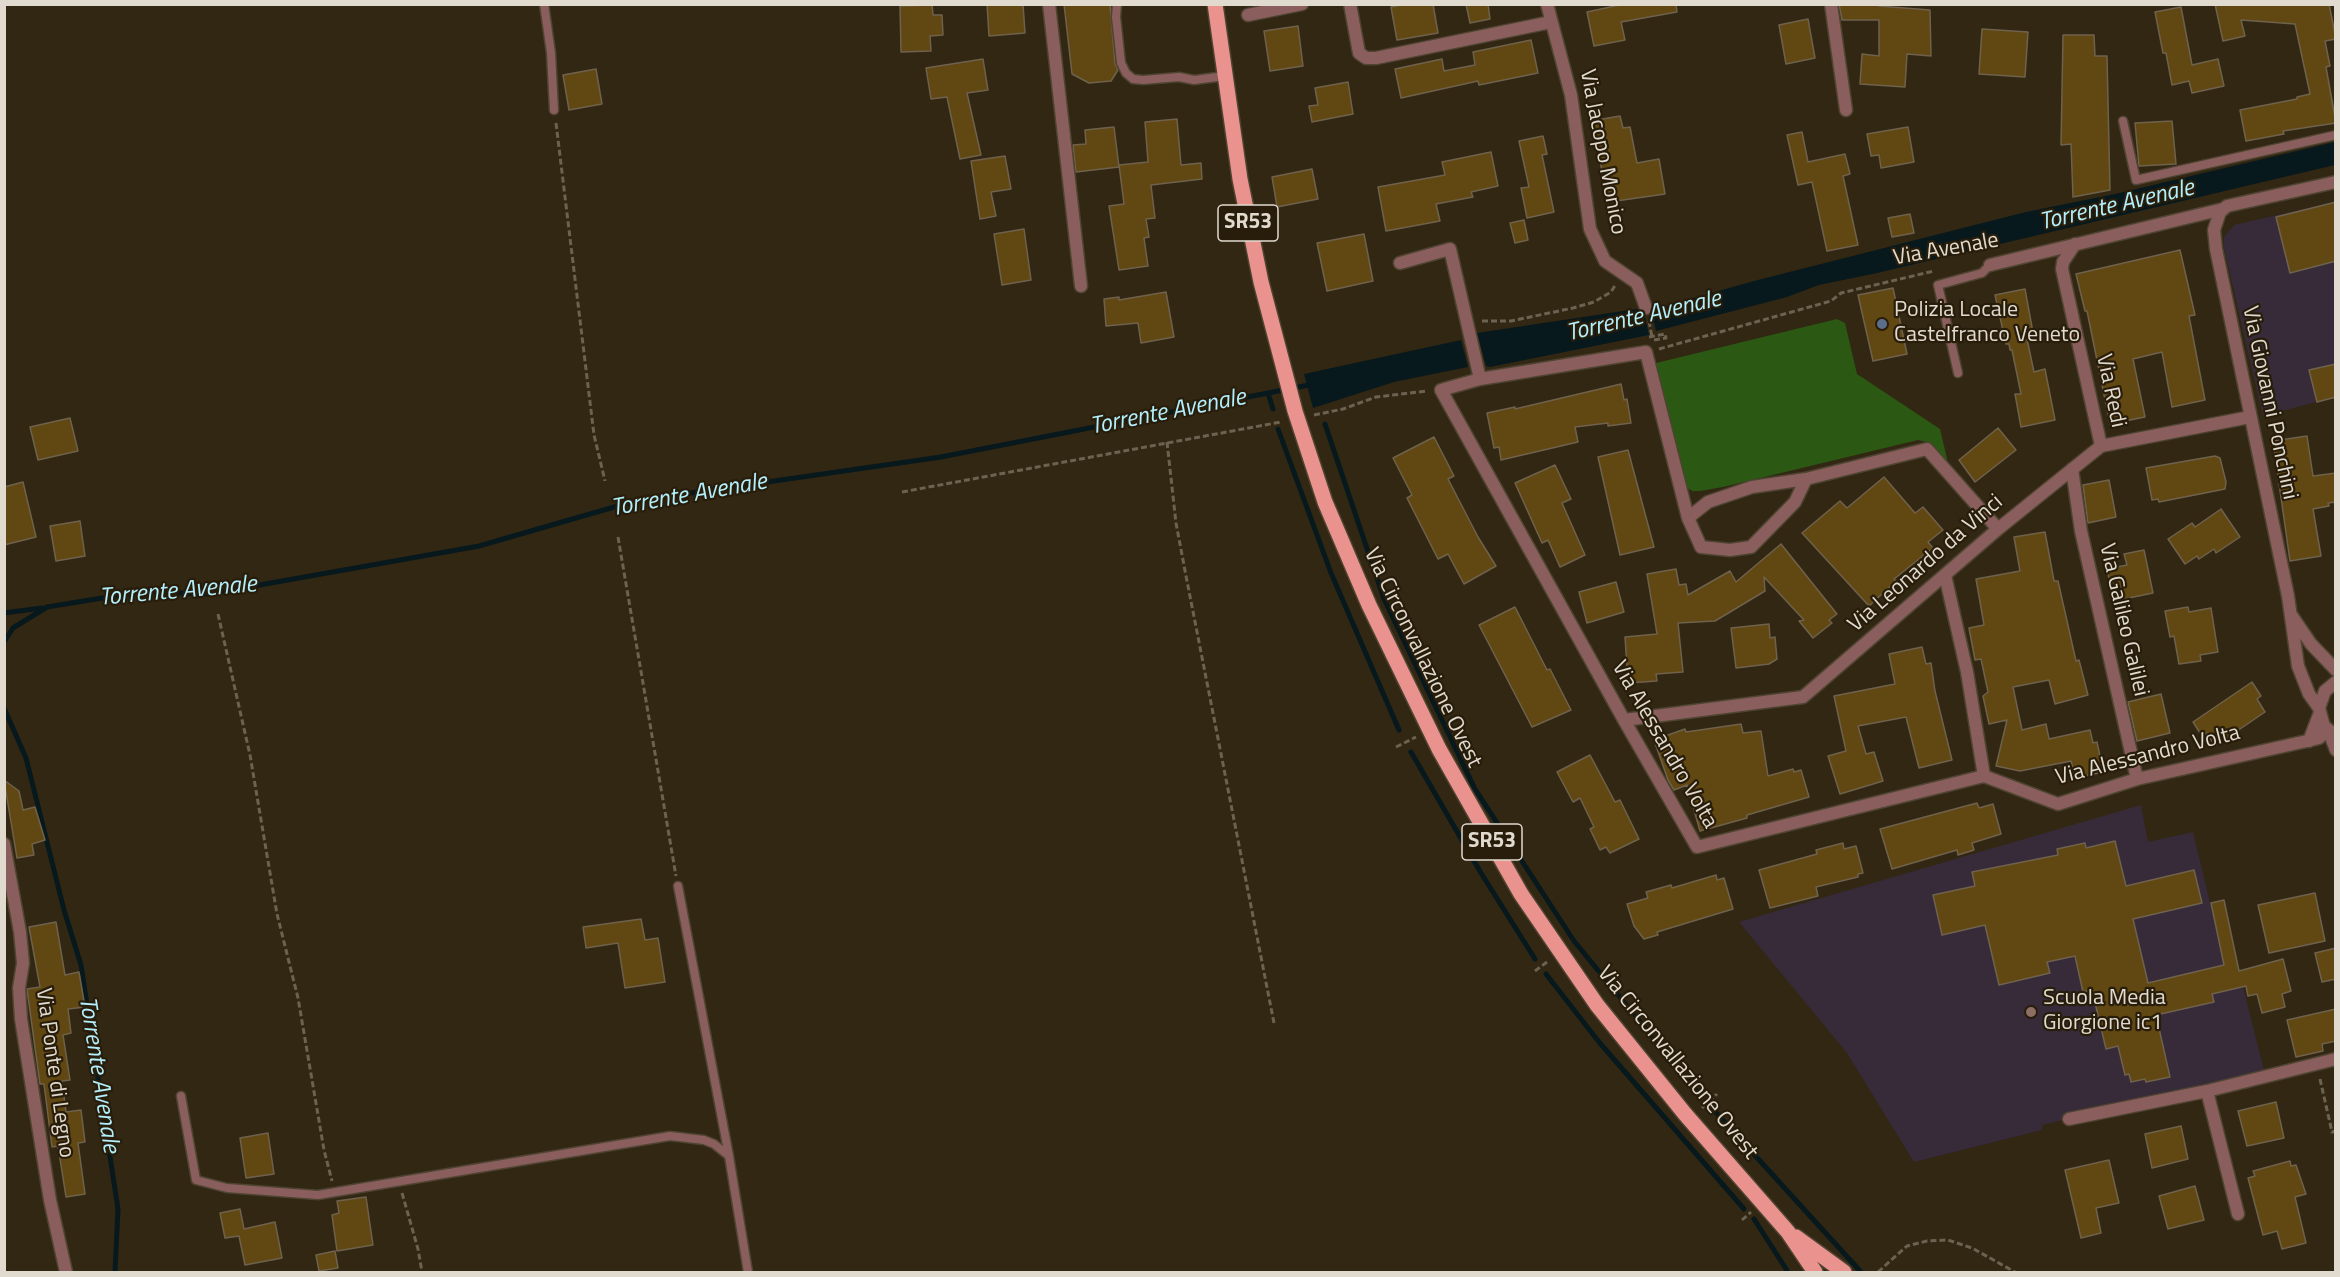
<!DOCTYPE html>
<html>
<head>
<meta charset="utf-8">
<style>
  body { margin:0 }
  #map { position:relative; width:2340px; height:1277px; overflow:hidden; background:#322713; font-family:"Titillium Web",sans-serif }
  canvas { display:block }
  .frame { position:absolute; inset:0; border:6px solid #e1dace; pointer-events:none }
</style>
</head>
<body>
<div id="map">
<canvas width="2340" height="1277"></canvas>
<div class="frame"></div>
</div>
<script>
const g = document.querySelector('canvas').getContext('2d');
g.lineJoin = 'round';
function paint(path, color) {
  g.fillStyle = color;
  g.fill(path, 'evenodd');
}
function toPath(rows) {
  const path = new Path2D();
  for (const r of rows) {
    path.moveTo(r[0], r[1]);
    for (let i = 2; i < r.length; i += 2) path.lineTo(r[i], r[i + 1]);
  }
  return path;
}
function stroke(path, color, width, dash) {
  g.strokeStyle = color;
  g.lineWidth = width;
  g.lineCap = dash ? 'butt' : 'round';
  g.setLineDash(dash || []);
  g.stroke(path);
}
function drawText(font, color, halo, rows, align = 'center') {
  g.font = font + ' "Titillium Web",sans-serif';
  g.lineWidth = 4.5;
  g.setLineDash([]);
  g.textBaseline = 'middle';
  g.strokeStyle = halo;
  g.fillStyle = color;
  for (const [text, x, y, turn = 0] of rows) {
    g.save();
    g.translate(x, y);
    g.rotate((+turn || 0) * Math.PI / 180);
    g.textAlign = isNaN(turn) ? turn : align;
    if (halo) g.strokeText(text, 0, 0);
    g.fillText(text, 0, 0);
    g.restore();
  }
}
paint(toPath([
  [2335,202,2335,397,2263,416,2224,248,2224,237,2234,225],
  [2141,805,2148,842,2193,832,2210,903,2224,900,2242,983,2264,1070,2042,1125,2042,1130,1914,1162,1847,1053,1739,922]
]), '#372b3a');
paint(toPath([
  [1837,319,1845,323,1857,374,1940,429,1949,467,1935,448,1927,442,1918,440,1723,487,1700,491,1693,491,1684,487,1652,364]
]), '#2b5813');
paint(toPath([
  [2335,142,2335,165,1877,273,1819,285,1787,297,1656,331,1651,310,1754,281,2026,212,2115,194],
  [1643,308,1649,335,1490,367,1486,366,1477,333],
  [1461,340,1468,367,1394,382,1313,408,1304,374]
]), '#07191d');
stroke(toPath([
  [1268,393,1273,409],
  [1325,424,1384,599,1475,789,1574,941,1701,1096],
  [1278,429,1331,573,1399,730],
  [4,613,42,608],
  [4,642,13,628,47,607,139,592,209,594,479,546,635,501,941,457,1314,384],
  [4,708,26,758,64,910,81,965,118,1209,115,1272],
  [1411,752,1481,873,1535,959],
  [1546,974,1599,1042,1744,1209],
  [1711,1107,1861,1272],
  [1754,1219,1788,1272]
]), '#07191d', 5);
const building = toPath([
  [987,4,1023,4,1025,33,989,36,987,4],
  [1064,4,1110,4,1115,64,1118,70,1111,81,1089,83,1072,74,1064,4],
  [1405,4,1433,4,1438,33,1397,40,1391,7,1405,4],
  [1466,4,1488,4,1490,19,1470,23,1466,4],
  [1624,4,1676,4,1677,12,1621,22,1625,40,1594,46,1587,12,1624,4],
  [1839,4,1879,4,1879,6,1930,10,1931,56,1907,54,1905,87,1860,84,1862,54,1879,56,1879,20,1842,20,1839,4],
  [2215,4,2329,4,2336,39,2325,41,2330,66,2326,67,2336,123,2283,131,2284,134,2246,141,2240,110,2297,99,2297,97,2310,94,2295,24,2241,20,2245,36,2223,41,2215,4],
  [932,5,933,15,942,15,943,35,930,36,931,51,901,52,900,6,932,5],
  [2181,7,2192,65,2218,59,2224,86,2192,93,2189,81,2172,85,2166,53,2163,53,2155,12,2181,7],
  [1808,19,1815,58,1786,64,1779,25,1808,19],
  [1298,26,1303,66,1270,71,1264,31,1298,26],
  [1982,29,2028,32,2025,77,1979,74,1982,29],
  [2063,35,2094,35,2095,56,2107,56,2110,190,2073,197,2071,144,2061,145,2063,35],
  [1531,40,1538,73,1479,85,1478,81,1401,98,1395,69,1442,59,1444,71,1475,65,1473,52,1531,40],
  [983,59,988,90,967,93,981,155,960,159,947,97,931,99,926,68,983,59],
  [596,69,602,104,569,110,563,75,596,69],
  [1348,82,1353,114,1312,122,1309,106,1318,105,1315,88,1348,82],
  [1620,116,1623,128,1630,127,1637,163,1659,159,1665,194,1609,202,1591,121,1620,116],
  [1177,119,1181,165,1201,163,1202,179,1151,185,1155,218,1146,219,1149,237,1144,238,1148,266,1119,270,1109,206,1124,204,1119,165,1148,162,1145,122,1177,119],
  [2172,121,2176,164,2139,166,2135,123,2172,121],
  [1114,127,1119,167,1076,172,1073,145,1086,144,1085,130,1114,127],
  [1908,127,1914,162,1881,168,1879,155,1871,156,1867,134,1908,127],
  [1802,132,1808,162,1845,154,1850,174,1843,176,1858,245,1827,251,1812,182,1798,185,1787,135,1802,132],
  [1543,136,1547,154,1542,155,1554,212,1527,218,1521,188,1529,187,1519,141,1543,136],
  [1491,152,1498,186,1471,192,1473,197,1436,204,1440,221,1386,231,1378,187,1445,175,1442,162,1491,152],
  [1005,156,1011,189,991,192,996,216,980,219,971,161,1005,156],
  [1312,169,1318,199,1277,207,1272,177,1312,169],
  [2336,202,2336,261,2290,273,2276,217,2336,202],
  [1910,214,1914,233,1892,237,1888,218,1910,214],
  [1524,220,1528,240,1515,243,1510,223,1524,220],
  [1024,229,1031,280,1002,285,994,234,1024,229],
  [1364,234,1373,281,1327,291,1317,243,1364,234],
  [2180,250,2195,315,2189,316,2205,400,2172,407,2162,352,2133,359,2145,417,2110,424,2087,311,2085,311,2076,274,2180,250],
  [1893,288,1907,354,1873,361,1858,295,1893,288],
  [2025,289,2034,338,2027,339,2034,372,2045,369,2055,420,2021,427,2015,394,2021,394,2012,350,2010,350,2009,344,2006,344,1995,295,2025,289],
  [1166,292,1174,337,1141,343,1138,323,1106,326,1104,299,1119,297,1119,300,1166,292],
  [2336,364,2336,397,2317,402,2309,370,2336,364],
  [1621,384,1624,400,1627,399,1631,423,1608,426,1608,423,1575,427,1578,442,1501,460,1499,447,1494,448,1487,413,1515,407,1515,409,1621,384],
  [70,418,78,451,38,460,30,427,70,418],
  [1998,428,2016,450,1975,482,1959,460,1998,428],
  [2307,436,2313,476,2336,473,2336,502,2328,503,2329,506,2313,509,2321,556,2290,561,2273,441,2307,436],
  [1434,437,1454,476,1448,479,1478,537,1496,566,1464,584,1448,554,1438,559,1407,498,1412,495,1393,458,1434,437],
  [1628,450,1654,547,1620,555,1598,457,1628,450],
  [2215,456,2220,458,2226,482,2225,489,2159,502,2158,499,2152,500,2146,468,2215,456],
  [1555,465,1571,499,1562,503,1585,555,1560,567,1548,540,1542,543,1515,483,1555,465],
  [1884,477,1915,513,1923,507,1943,530,1928,542,1933,548,1894,579,1896,581,1869,606,1802,533,1840,501,1847,508,1884,477],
  [2109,480,2116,517,2088,523,2083,485,2109,480],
  [23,482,36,537,4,545,4,487,23,482],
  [2221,509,2240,537,2216,553,2214,549,2199,559,2197,556,2185,564,2168,539,2192,523,2195,527,2221,509],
  [80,521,85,556,56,561,50,526,80,521],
  [2045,532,2054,581,2058,581,2076,661,2079,660,2088,695,2055,704,2049,680,2013,687,2022,730,2046,724,2049,739,2090,730,2093,743,2097,742,2102,766,2097,767,2099,773,2075,778,2071,761,2020,771,1996,766,2007,720,1989,724,1983,696,1988,692,1981,659,1975,660,1969,628,1984,625,1976,579,2020,571,2014,537,2045,532],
  [1781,544,1837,614,1829,620,1832,623,1813,638,1799,621,1804,620,1764,577,1765,591,1715,621,1678,623,1683,672,1656,674,1657,681,1628,683,1625,637,1657,634,1647,574,1676,569,1679,585,1686,584,1688,595,1730,571,1736,582,1781,544],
  [2144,550,2153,593,2114,601,2107,569,2127,565,2124,554,2144,550],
  [1616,582,1624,612,1587,623,1579,592,1616,582],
  [1515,607,1547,670,1550,669,1571,710,1532,727,1479,625,1515,607],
  [2188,607,2189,612,2211,608,2218,652,2200,655,2201,661,2179,664,2174,636,2170,637,2165,611,2188,607],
  [1769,624,1770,638,1775,637,1777,659,1769,664,1736,668,1731,628,1769,624],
  [1922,647,1926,664,1931,663,1935,691,1952,760,1919,768,1906,717,1858,726,1866,754,1874,752,1883,781,1840,794,1828,756,1846,751,1834,696,1895,684,1889,654,1922,647],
  [2252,682,2261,696,2257,699,2265,712,2215,746,2207,733,2202,736,2193,722,2252,682],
  [2161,694,2170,733,2137,741,2128,702,2161,694],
  [1741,724,1743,733,1761,731,1768,776,1793,769,1794,772,1801,770,1809,797,1747,815,1747,818,1700,831,1687,785,1674,790,1668,780,1654,740,1685,729,1686,732,1741,724],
  [1590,755,1615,802,1620,800,1639,839,1610,853,1606,847,1600,850,1590,829,1594,827,1580,798,1573,802,1557,772,1590,755],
  [4,780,19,791,23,810,35,807,45,840,32,844,34,855,17,858,4,780],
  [1977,803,1979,808,1993,804,2001,834,1972,843,1974,850,1958,855,1957,850,1892,869,1880,829,1977,803],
  [2115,841,2126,886,2194,870,2202,903,2133,919,2148,983,2224,965,2211,903,2224,900,2239,971,2283,959,2291,991,2282,994,2285,1007,2262,1013,2257,994,2248,996,2246,986,2212,994,2214,1002,2156,1015,2170,1077,2146,1082,2145,1079,2131,1082,2129,1074,2125,1075,2118,1046,2106,1049,2092,990,2083,992,2075,956,2047,962,2050,973,1999,985,1985,925,1942,935,1933,895,1975,886,1972,872,2058,855,2057,849,2085,843,2086,848,2115,841],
  [1843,843,1844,849,1856,846,1863,873,1858,874,1858,877,1816,887,1818,896,1770,908,1759,870,1817,854,1816,850,1843,843],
  [1716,875,1717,880,1724,878,1733,909,1657,932,1658,935,1644,939,1634,926,1627,904,1648,898,1646,892,1671,885,1672,888,1716,875],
  [2315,893,2325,941,2269,953,2258,905,2315,893],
  [641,919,645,940,658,938,665,982,625,988,618,943,586,948,583,927,641,919],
  [56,922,65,975,79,972,85,1007,68,1009,71,1033,63,1035,70,1080,62,1081,66,1112,81,1110,85,1142,78,1143,85,1194,66,1197,58,1146,52,1147,44,1084,40,1084,27,989,40,987,29,927,56,922],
  [2336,948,2336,979,2322,982,2315,953,2336,948],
  [2336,1009,2336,1041,2322,1044,2323,1051,2296,1057,2287,1020,2336,1009],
  [2276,1102,2284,1138,2247,1146,2238,1111,2276,1102],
  [2181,1126,2188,1159,2152,1168,2145,1134,2181,1126],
  [268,1133,274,1174,246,1178,240,1138,268,1133],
  [2109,1160,2119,1203,2096,1208,2101,1233,2081,1238,2065,1170,2109,1160],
  [2290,1161,2291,1166,2296,1165,2306,1194,2295,1197,2306,1243,2282,1249,2277,1231,2263,1235,2248,1178,2255,1176,2253,1171,2290,1161],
  [2195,1186,2204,1220,2168,1229,2159,1196,2195,1186],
  [366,1197,373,1245,337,1251,332,1215,339,1213,337,1201,366,1197],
  [240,1209,244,1229,275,1222,282,1258,245,1265,239,1236,225,1238,220,1213,240,1209],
  [335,1251,338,1268,319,1271,316,1255,335,1251]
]);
paint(building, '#614712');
stroke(building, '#6f624d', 1.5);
const service = toPath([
  [544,4,551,53,554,110],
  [1117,4,1116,17,1121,63,1126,73,1133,79,1143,80,1179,77,1194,80,1225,76],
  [2123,121,2136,180,2336,135],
  [1958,373,1938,285,1982,273,1990,265],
  [678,886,729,1156],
  [181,1096,196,1180,227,1188,318,1195,670,1136,704,1140,714,1144,729,1156,748,1272]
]);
const minor = toPath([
  [1049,4,1081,286],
  [1350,4,1359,53,1366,58,1376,58,1551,22],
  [1547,4,1571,95,1590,229,1605,261,1637,283,1646,308],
  [1831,4,1846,110],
  [1248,15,1302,4],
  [2075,244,2063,262,2062,269,2101,446],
  [1400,263,1450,249,1480,379],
  [1990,265,2223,209],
  [2072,469,2081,531,2137,779],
  [1688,518,1701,547,1730,550,1751,547,1795,502,1806,479],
  [1998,529,1927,449,1806,479,1752,487,1708,502,1688,518,1646,352,1480,379,1441,390,1624,720,1697,847,1984,776,2058,804,2137,779,2307,741,2319,738,2327,730],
  [1945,575,1967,672,1984,776],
  [1624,720,1803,697,1998,529,2101,446,2250,417],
  [2309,741,2319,715],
  [4,844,20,932,23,963,19,988,21,1019,50,1200,66,1272],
  [2207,1091,2238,1214],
  [2069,1119,2207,1091,2336,1059]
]);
const tertiary = toPath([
  [2292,616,2311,644,2336,670],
  [2336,682,2325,691,2319,708,2324,726,2336,736],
  [2319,708,2309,694,2298,666,2288,596,2216,249,2214,230,2220,212,2227,206,2336,182],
  [2329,732,2336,750]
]);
const primary = toPath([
  [1215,4,1240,179,1261,282,1295,411,1325,502,1369,605,1439,749,1521,894,1597,1005,1685,1114,1788,1232,1815,1272],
  [1796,1237,1844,1272]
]);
stroke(service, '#4e4431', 11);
stroke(minor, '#4e4431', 15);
stroke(tertiary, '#4e4431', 15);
stroke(primary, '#4e4431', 18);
stroke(toPath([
  [556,123,594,435,605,481],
  [1482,321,1511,321,1573,308,1594,302,1611,292,1616,284],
  [1649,321,1652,337],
  [1649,337,1665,334],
  [1654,340,1666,338,1665,334],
  [1659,349,1831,301,1841,293,1934,271],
  [1314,415,1343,409,1376,397,1427,391],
  [1167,442,1176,523,1186,576,1274,1023],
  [902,492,1281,422],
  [618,537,676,876],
  [218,614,250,755,277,914,298,998,324,1150,332,1181],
  [1396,747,1416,737],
  [1535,971,1547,962],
  [2320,1079,2332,1132,2336,1131],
  [1702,1108,1717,1094],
  [402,1193,418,1249,422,1272],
  [1742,1220,1751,1212],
  [1878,1272,1907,1246,1927,1241,1948,1240,1972,1248,2015,1272]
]), '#6c6251', 3, [6, 3]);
stroke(service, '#895e5c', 8);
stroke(minor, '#895e5c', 12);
stroke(tertiary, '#895e5c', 12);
stroke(primary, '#ea928e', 15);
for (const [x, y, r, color] of [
  [1882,324,6,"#5c6f8a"],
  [2031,1012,6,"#8d6e63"]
]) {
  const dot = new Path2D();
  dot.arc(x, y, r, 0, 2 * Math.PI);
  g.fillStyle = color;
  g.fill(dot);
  stroke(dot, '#281d0a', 2);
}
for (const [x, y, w] of [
  [1248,223,60],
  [1492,842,60]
]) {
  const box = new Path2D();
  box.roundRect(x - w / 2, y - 18, w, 36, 4.5);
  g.fillStyle = '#281d0a';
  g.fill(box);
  stroke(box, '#e1dace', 1.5);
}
drawText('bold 21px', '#e1dace', null, [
  ["SR53",1248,223],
  ["SR53",1492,842]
]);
drawText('22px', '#e1dace', '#281d0a', [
  ["Via Jacopo Monico",1602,152,79],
  ["Via Avenale",1946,250,-10],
  ["Via Redi",2110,391,78],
  ["Via Giovanni Ponchini",2269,403,78],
  ["Via Leonardo da Vinci",1926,564,-41],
  ["Via Galileo Galilei",2123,620,77],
  ["Via Circonvallazione Ovest",1422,658,64],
  ["Via Alessandro Volta",1664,745,60],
  ["Via Alessandro Volta",2148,756,-14],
  ["Via Circonvallazione Ovest",1677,1063,51],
  ["Via Ponte di Legno",54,1073,82]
]);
drawText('22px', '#e1dace', '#281d0a', [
  ["Polizia Locale",1894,311],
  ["Castelfranco Veneto",1894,336],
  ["Scuola Media",2043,999],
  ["Giorgione ic1",2043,1024]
], 'left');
drawText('italic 24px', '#b3effc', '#281d0a', [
  ["Torrente Avenale",2117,206,-13],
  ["Torrente Avenale",1644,317,-13],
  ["Torrente Avenale",1168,413,-11],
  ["Torrente Avenale",689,496,-10],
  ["Torrente Avenale",178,592,-5],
  ["Torrente Avenale",98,1075,81]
]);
</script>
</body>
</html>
